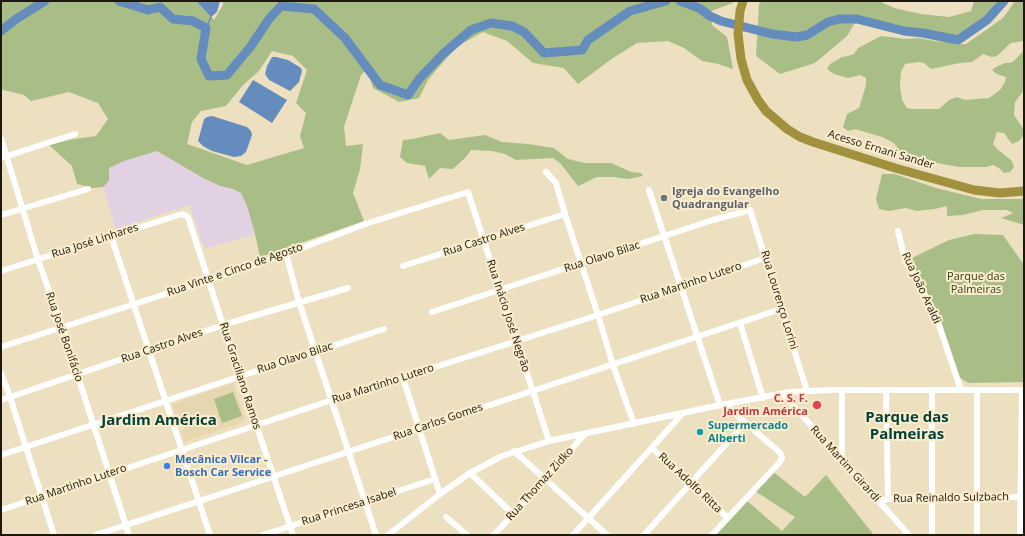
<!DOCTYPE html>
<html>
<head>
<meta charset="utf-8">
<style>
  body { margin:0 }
  #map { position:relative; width:1025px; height:536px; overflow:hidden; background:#ede0c0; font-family:"Open Sans",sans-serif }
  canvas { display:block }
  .frame { position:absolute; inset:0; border:2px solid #1c180c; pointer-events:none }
</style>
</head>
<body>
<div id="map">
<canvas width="1025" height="536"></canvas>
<div class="frame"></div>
</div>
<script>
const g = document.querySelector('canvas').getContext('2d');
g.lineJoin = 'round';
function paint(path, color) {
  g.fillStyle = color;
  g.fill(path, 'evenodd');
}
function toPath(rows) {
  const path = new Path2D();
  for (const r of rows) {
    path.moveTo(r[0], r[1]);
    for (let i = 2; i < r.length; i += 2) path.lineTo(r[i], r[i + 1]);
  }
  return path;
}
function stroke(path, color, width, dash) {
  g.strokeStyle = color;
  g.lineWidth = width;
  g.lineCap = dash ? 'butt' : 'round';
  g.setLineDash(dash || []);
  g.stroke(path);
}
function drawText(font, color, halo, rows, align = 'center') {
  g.font = font + ' "Open Sans",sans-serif';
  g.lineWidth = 4;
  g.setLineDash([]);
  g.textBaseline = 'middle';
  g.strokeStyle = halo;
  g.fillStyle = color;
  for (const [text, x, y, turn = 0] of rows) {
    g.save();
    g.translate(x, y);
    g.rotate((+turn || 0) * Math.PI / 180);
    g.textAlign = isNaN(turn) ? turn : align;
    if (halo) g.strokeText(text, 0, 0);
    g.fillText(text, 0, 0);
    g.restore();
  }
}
paint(toPath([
  [157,151,203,178,220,186,233,189,241,193,247,206,255,234,205,249,189,205,116,229,103,187,109,181,109,168,124,161]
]), '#e1d1e3');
paint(toPath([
  [233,383,246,421,184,442,181,430,184,429,178,413,175,414,172,404]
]), '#e7d7b0');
paint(toPath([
  [1,1,196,1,214,20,223,5,223,1,733,1,733,3,711,11,712,25,727,37,733,69,718,64,702,61,684,48,668,41,637,43,613,58,578,84,564,68,533,63,507,41,483,32,456,47,428,80,419,98,399,102,373,88,367,69,361,75,344,127,346,146,363,144,360,169,353,193,364,221,260,257,255,234,247,206,241,193,233,189,220,186,203,178,157,151,124,161,109,168,109,181,103,187,93,188,77,184,72,166,49,145,74,139,96,136,108,119,98,103,69,92,31,101,24,95,3,90,1,91],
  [272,51,293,56,307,70,296,103,306,113,300,136,304,148,247,165,187,144,192,122,201,111,226,106,243,85,259,71],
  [762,1,879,1,894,8,921,14,949,17,971,11,974,1,1004,1,987,20,958,40,923,33,904,31,857,19,847,36,815,63,780,74,756,56,759,4],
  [1015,1,1024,1,1024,41,1011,43,997,56,992,57,983,54,972,62,960,63,931,69,924,63,919,62,905,64,901,72,900,86,902,100,907,108,912,109,939,109,949,100,957,97,965,100,989,98,1000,90,1005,82,1006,77,997,74,992,70,996,67,1005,63,1010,63,1014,61,1024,50,1024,90,1015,102,1014,115,1024,130,1023,136,1019,141,1012,144,1004,133,997,132,993,144,997,149,1012,161,1014,167,1010,172,1004,173,999,168,993,165,986,167,960,167,918,160,902,154,894,143,882,137,855,129,848,131,843,127,847,114,859,108,866,85,866,78,860,75,848,78,834,74,827,69,830,64,842,57,848,56,854,54,858,48,881,36,906,39,918,38,935,41,949,42,956,44,966,44,1003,18],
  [440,133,449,140,485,135,502,142,528,144,554,148,568,159,585,163,611,163,631,172,641,173,643,176,628,179,614,177,597,177,578,186,560,163,553,158,516,160,505,154,492,151,471,150,466,157,453,169,440,168,429,179,425,166,407,163,400,157,403,140,412,139],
  [882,174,895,174,936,188,981,199,1024,199,1024,225,1001,218,1013,213,1007,210,983,210,963,215,947,216,947,206,935,209,917,211,906,208,889,211,879,209,876,199],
  [974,234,1003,235,1024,265,1024,382,968,383,959,377,935,309,910,259,949,240],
  [233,392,242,416,222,423,214,399],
  [772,471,805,497,826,475,874,535,715,535,746,500,782,531,795,517,755,491]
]), '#a8be86');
paint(toPath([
  [196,1,220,1,217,12,211,17],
  [272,57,276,57,288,60,301,68,302,71,299,82,290,91,269,80,265,74,267,66],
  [253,80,287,100,272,123,239,102],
  [212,116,247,127,251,131,252,135,246,152,241,156,234,157,212,151,203,146,198,141,204,119,207,117]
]), '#648cbc');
stroke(toPath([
  [295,1,297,7],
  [206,28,211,17]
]), '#648cbc', 1.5);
stroke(toPath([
  [119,1,148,10,160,7,173,19,193,21,206,28,201,59,209,76,227,75,251,46,269,19,281,6,314,9,345,38,380,85,408,95,420,78,443,54,471,30,491,23,512,26,524,32,544,53,582,50,588,40,630,11,666,1],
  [680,1,699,8,710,16,721,21,772,34,797,37,807,35,828,22,839,19,857,19,904,31,923,33,958,40,987,20,1004,1],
  [1,31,16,19,45,1]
]), '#648cbc', 9);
stroke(toPath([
  [1,138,38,260,62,327,129,535],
  [1,158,75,134],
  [546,172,556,183,565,214,598,315,613,365,634,424],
  [649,190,720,405],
  [1,215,88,189],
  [898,231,905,260,935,313,961,390],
  [111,236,210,535],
  [286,254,299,302,376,535],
  [403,266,565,214],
  [1,271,182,214,188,217,223,325,293,535],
  [432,312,713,220,750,210,807,391],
  [740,323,763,398],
  [1,347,209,280,286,254,368,223,468,192,549,441],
  [1,373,10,397,54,535],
  [403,378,440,494],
  [842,390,842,461],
  [886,390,888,499],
  [782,393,909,535],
  [1,400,223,325,348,288],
  [652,448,728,518],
  [514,451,607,535],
  [1,455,384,329],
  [470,473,513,514],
  [879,501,888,499,976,497,1024,497],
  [1,510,332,400,598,315,765,258],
  [446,517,467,535],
  [96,535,781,309],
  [263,535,435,479],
  [388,535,440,494,470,473,502,456,549,441,711,407,789,392,832,390,1024,390],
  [494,535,586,433],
  [573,535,683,413],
  [644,535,745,423],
  [712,535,779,463,782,458,781,454,777,450,725,405],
  [932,535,932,390],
  [977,535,977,390],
  [1020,535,1022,390]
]), '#fff', 6);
stroke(toPath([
  [743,1,740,11,738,34,741,59,747,80,758,100,766,111,787,129,800,137,813,142,895,168,974,190,1000,193,1024,191]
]), '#a1913c', 9);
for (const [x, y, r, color] of [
  [664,198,4,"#6b7280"],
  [817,405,5,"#e0444e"],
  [700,432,4,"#0f9aa8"],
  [167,466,4,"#3f7fe0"]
]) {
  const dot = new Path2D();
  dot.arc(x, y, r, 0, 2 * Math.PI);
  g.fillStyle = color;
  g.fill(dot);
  stroke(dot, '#faedcd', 1.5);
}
drawText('11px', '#1c180c', '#faedcd', [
  ["Acesso Ernani Sander",881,150,17],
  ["Rua Castro Alves",484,240,-18],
  ["Rua José Linhares",95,241,-18],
  ["Rua Olavo Bilac",602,257,-18],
  ["Rua Vinte e Cinco de Agosto",235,270,-19],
  ["Rua Martinho Lutero",691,283,-19],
  ["Rua João Araldi",921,288,65],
  ["Rua Lourenço Lorini",779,300,73],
  ["Rua Inácio José Negrão",508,316,72],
  ["Rua José Bonifácio",64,337,71],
  ["Rua Castro Alves",162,346,-19],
  ["Rua Olavo Bilac",295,358,-18],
  ["Rua Graciliano Ramos",240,376,72],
  ["Rua Martinho Lutero",383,384,-18],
  ["Rua Carlos Gomes",438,422,-19],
  ["Rua Martim Girardi",845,464,48],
  ["Rua Adolfo Ritta",690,483,43],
  ["Rua Thomaz Zidko",540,484,-48],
  ["Rua Martinho Lutero",76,485,-19],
  ["Rua Reinaldo Sulzbach",951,498,-1],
  ["Rua Princesa Isabel",349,507,-18]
]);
drawText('bold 11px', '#5b616d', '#faedcd', [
  ["Igreja do Evangelho",672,192],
  ["Quadrangular",672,205]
], 'left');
drawText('11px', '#313f14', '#faedcd', [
  ["Parque das",976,277],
  ["Palmeiras",976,290]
]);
drawText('bold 11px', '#be3a42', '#faedcd', [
  ["C. S. F.",808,399],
  ["Jardim América",808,412]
], 'right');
drawText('bold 11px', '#0d838f', '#faedcd', [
  ["Supermercado",708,426],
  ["Alberti",708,439]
], 'left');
drawText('bold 11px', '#366cbe', '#faedcd', [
  ["Mecânica Vilcar -",175,460],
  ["Bosch Car Service",175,473]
], 'left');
drawText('bold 15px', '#01413a', '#faedcd', [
  ["Parque das",907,418],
  ["Palmeiras",907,435],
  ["Jardim América",159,421]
]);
</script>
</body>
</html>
